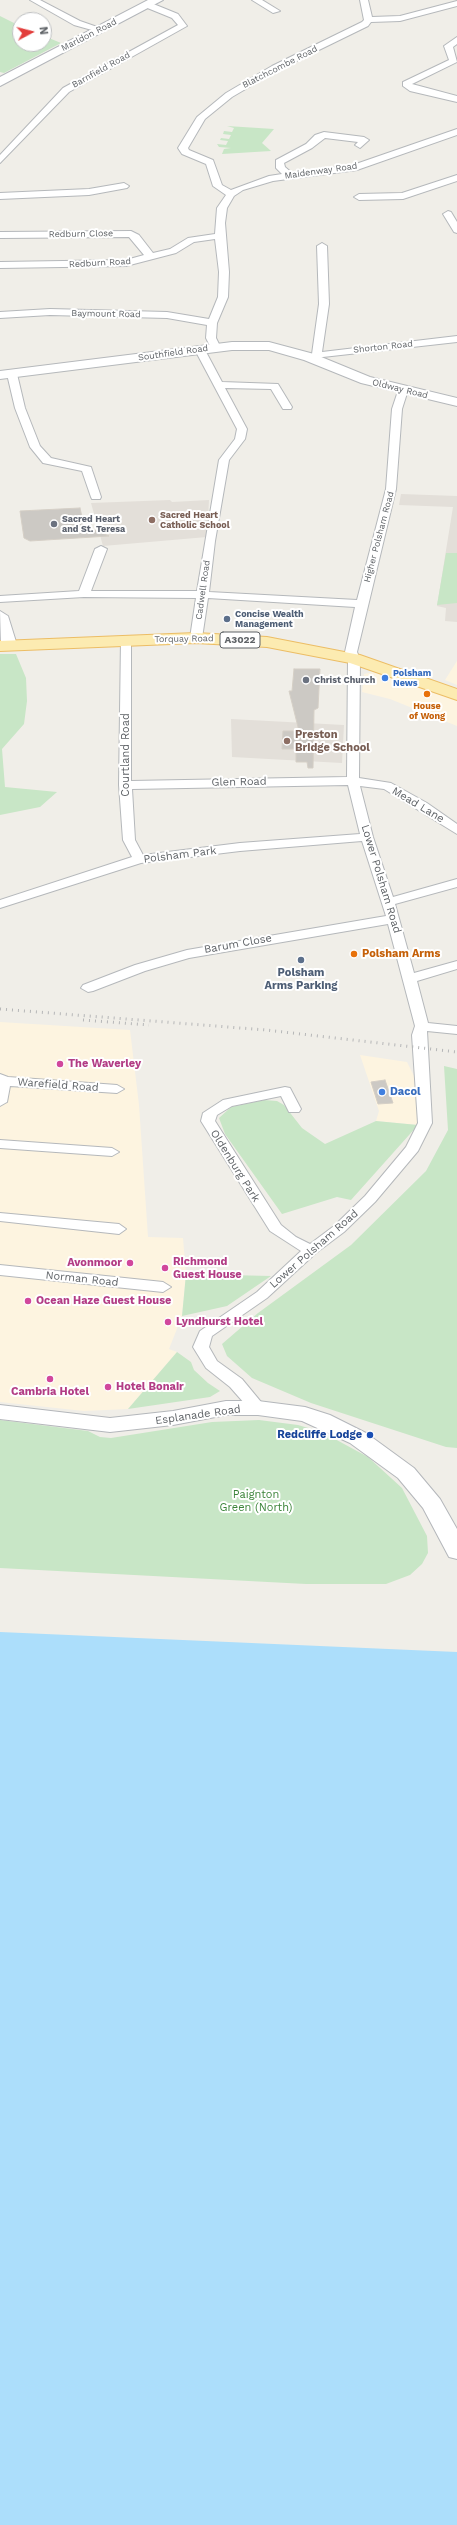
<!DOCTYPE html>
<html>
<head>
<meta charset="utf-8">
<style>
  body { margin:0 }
  #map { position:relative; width:457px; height:2525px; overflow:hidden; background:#f0eee8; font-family:"Work Sans",sans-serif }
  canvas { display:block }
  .north { position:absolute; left:12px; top:12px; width:40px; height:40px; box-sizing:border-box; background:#fff; border:1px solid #bfc1c2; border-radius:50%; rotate:83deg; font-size:11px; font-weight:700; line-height:16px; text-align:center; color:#5f6367 }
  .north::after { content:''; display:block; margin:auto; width:14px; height:18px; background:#e23d3b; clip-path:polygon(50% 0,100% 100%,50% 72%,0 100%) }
</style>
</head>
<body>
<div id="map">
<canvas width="457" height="2525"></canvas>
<div class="north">N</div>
</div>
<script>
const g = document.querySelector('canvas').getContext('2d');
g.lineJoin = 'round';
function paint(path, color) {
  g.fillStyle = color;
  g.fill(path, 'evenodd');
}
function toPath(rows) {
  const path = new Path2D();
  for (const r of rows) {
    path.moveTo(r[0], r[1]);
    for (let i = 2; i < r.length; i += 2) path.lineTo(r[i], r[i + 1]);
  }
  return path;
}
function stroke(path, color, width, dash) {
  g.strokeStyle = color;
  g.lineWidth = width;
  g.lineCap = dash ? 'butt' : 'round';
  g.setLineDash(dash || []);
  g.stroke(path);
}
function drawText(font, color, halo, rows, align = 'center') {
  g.font = font + ' "Work Sans",sans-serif';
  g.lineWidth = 4;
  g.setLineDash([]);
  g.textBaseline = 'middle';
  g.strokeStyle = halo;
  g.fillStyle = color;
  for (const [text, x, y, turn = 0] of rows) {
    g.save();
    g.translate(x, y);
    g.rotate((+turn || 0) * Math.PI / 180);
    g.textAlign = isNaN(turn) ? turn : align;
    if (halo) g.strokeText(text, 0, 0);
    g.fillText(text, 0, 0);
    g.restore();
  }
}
paint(toPath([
  [457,661,457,685,445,680],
  [372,672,457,700,457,726,390,699,362,692,364,674],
  [0,1022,130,1030,139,1105,148,1237,183,1238,186,1274,182,1316,169,1349,177,1352,128,1409,84,1411,0,1402],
  [360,1055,407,1062,416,1080,418,1125,376,1121,379,1111]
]), '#fdf4e0');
paint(toPath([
  [401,494,457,496,457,622,445,621,446,608,437,606,453,507,399,505],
  [170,500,172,502,209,500,207,537,103,546,91,503],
  [231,719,344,725,342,763,232,757]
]), '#e3dfd9');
paint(toPath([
  [0,16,20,26,20,44,44,44,44,36,61,43,4,73,0,72],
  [227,126,274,129,262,143,271,151,222,154,224,149,231,148,219,147,217,144,226,145,228,141,220,140,221,138,229,139,231,135,223,134,224,131,232,132,234,128],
  [446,553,457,553,457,603,437,605],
  [16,654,26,678,27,701,24,724,2,749,5,787,57,792,40,807,0,815,0,654],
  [444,1066,457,1069,457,1448,446,1447,311,1403,252,1378,227,1356,222,1344,258,1313,351,1245,426,1171,448,1130],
  [264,1100,277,1101,284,1105,302,1128,325,1144,376,1121,418,1125,351,1200,337,1197,282,1214,225,1134,219,1118,231,1107],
  [186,1274,271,1276,227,1306,182,1316],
  [177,1352,191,1362,194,1370,208,1383,220,1391,210,1397,128,1409],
  [0,1420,88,1431,100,1437,111,1438,212,1422,259,1420,298,1425,322,1432,368,1457,402,1488,427,1536,428,1553,422,1564,410,1575,386,1584,306,1584,0,1568]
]), '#c8e6c6');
paint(toPath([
  [0,1632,457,1652,457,2525,0,2525]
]), '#acdefb');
const building = toPath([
  [80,508,84,526,109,536,30,541,24,538,20,511,80,508],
  [294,669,320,669,318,708,314,710,313,768,308,768,307,762,296,762,296,749,282,749,283,731,299,731,289,691,292,691,294,669],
  [385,1080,393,1103,378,1104,371,1082,385,1080]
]);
paint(building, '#ccc9c4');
stroke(building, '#d5cfc6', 1);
const minor = toPath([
  [30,0,40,0,80,21,103,29,99,32,74,25,30,0],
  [252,0,262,0,280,11,273,13,252,0],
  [360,0,368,0,372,17,400,16,457,1,457,6,400,21,371,22,368,26,278,70,232,97,205,119,188,148,189,150,213,160,222,185,231,190,269,176,282,174,276,168,276,160,306,144,315,135,324,132,364,137,369,140,360,148,355,145,358,142,325,138,312,148,284,163,285,167,292,173,353,165,457,129,457,135,357,170,273,181,243,190,234,196,227,208,225,223,229,272,228,297,217,323,216,338,221,348,220,350,211,348,206,338,207,325,167,318,50,315,0,318,0,312,50,309,167,312,209,319,218,297,219,272,215,239,194,242,176,253,126,266,0,268,0,262,126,260,144,255,129,237,0,238,0,232,131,231,139,235,153,253,170,249,188,238,215,234,217,208,226,195,213,186,206,164,182,154,178,148,197,117,226,93,272,66,362,22,364,20,360,0],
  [145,3,151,3,178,14,187,26,69,92,0,163,0,155,63,88,178,25,172,18,145,7,145,3],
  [457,37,457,44,453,47,457,62,412,84,457,96,457,102,410,91,403,86,403,82,449,60,444,46,457,37],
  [457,175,457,181,403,199,359,200,354,197,359,194,402,193,457,175],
  [124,183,129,186,127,188,89,195,0,199,0,193,89,189,124,183],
  [448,211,451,212,457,222,457,233,454,232,443,214,448,211],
  [322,243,327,246,329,304,322,352,457,336,457,342,305,359,305,355,312,354,319,304,317,246,322,243],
  [200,347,205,350,222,382,278,384,292,407,291,409,283,409,271,389,225,388,247,429,245,439,229,460,215,541,209,592,357,600,386,489,392,409,399,388,408,390,402,409,396,489,357,652,360,659,359,778,391,783,427,803,457,824,457,834,384,789,360,786,373,837,393,897,457,879,457,887,395,904,414,973,457,961,457,969,417,981,428,1023,457,1026,457,1034,427,1031,432,1123,418,1151,375,1202,344,1232,316,1253,267,1298,212,1336,209,1347,217,1361,242,1379,266,1408,264,1412,258,1413,252,1412,230,1387,206,1368,193,1347,200,1331,257,1292,301,1251,270,1231,201,1121,203,1113,223,1100,285,1087,290,1088,301,1109,299,1112,289,1112,281,1096,232,1106,217,1115,215,1121,281,1225,296,1237,310,1244,334,1226,365,1196,406,1147,418,1123,412,1035,415,1026,388,924,189,958,145,971,93,991,88,992,81,988,83,985,135,965,187,950,386,916,362,841,240,851,141,863,0,908,0,900,132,857,123,840,119,785,121,639,125,637,131,641,131,781,347,777,348,659,345,652,355,607,208,598,202,638,196,642,190,638,196,598,84,597,0,602,0,596,79,591,95,549,101,546,107,549,91,591,197,591,219,460,235,439,237,429,195,350,200,347],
  [348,785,360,834,240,843,143,855,135,840,132,789,348,785],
  [12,371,17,374,25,408,40,446,51,458,91,467,101,497,100,499,92,499,91,497,82,471,43,463,30,447,15,408,7,374,12,371],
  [0,1074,8,1077,117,1085,124,1089,117,1093,10,1086,7,1102,0,1106,0,1074],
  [0,1140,112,1148,119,1152,112,1156,0,1148,0,1140],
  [0,1213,119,1224,126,1229,119,1234,0,1221,0,1213],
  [0,1265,163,1282,171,1287,163,1292,0,1275,0,1265]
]);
const tertiary = toPath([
  [232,342,269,342,314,354,370,377,457,398,457,406,361,383,304,360,269,350,232,350,0,379,0,371,232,342]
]);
const secondary = toPath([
  [148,0,163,0,0,86,0,77,148,0],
  [0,611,8,616,17,645,15,648,9,650,1,645,0,611],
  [226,1401,258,1401,305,1407,330,1415,366,1433,414,1468,440,1499,457,1529,457,1559,449,1557,423,1508,398,1478,350,1443,302,1421,258,1415,226,1415,173,1425,110,1432,0,1419,0,1405,110,1418,173,1411,226,1401]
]);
const primary = toPath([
  [196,633,267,637,360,655,457,689,457,700,350,663,267,647,196,643,0,651,0,641,196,633]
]);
stroke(minor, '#b5b8bb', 2);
stroke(tertiary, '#b5b8bb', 2);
stroke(secondary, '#b4b7bb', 2);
stroke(primary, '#ecbd65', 2);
paint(minor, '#fff');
paint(tertiary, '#fff');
paint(secondary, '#fff');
paint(primary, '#fcebb1');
stroke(toPath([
  [0,1009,266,1030,457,1052],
  [83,1020,149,1025]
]), '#b5b6b7', 3, [1, 5]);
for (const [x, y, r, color] of [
  [152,520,4,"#8d6e63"],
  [54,524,4,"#6b7280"],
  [227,619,4,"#5c6f8a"],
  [385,678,4,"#3f7fe0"],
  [306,680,4,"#6b7280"],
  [427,694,4,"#e8710a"],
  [287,741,4,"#8d6e63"],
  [354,954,4,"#e8710a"],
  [301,960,4,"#5c6f8a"],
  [60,1064,4,"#d1479c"],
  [382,1092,4,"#3f7fe0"],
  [130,1263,4,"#d1479c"],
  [165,1268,4,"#d1479c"],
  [28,1301,4,"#d1479c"],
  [168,1322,4,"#d1479c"],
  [50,1379,4,"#d1479c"],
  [108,1387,4,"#d1479c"],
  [370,1435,4,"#1a4fb4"]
]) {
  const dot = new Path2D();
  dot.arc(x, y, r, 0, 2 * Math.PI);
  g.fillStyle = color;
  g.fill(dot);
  stroke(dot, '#fff', 1.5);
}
drawText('9px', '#5f6367', '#fff', [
  ["Marldon Road",89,35,-27],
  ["Blatchcombe Road",280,67,-27],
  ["Barnfield Road",101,70,-29],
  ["Maidenway Road",321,171,-8],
  ["Redburn Close",81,234,-1],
  ["Redburn Road",100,263,-3],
  ["Baymount Road",106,314,1],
  ["Shorton Road",383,347,-6],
  ["Southfield Road",173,353,-8],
  ["Oldway Road",400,389,14],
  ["Higher Polsham Road",379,537,-75],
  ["Cadwell Road",203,590,-82],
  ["Torquay Road",184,639,-1]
]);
drawText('bold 9px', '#785e54', '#fff', [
  ["Sacred Heart",160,515],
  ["Catholic School",160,525]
], 'left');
drawText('bold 9px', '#5b616d', '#fff', [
  ["Sacred Heart",62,519],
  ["and St. Teresa",62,529],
  ["Christ Church",314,680]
], 'left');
drawText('bold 9px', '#4e5e75', '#fff', [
  ["Concise Wealth",235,614],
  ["Management",235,624]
], 'left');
drawText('bold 9px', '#366cbe', '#fff', [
  ["Polsham",393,673],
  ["News",393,683]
], 'left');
drawText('bold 9px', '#c56008', '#fff', [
  ["House",427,706],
  ["of Wong",427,716]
]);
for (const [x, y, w] of [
  [240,640,40]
]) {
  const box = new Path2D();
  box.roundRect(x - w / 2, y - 8, w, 16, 3);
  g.fillStyle = '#fff';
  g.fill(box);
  stroke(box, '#5f6367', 1);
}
drawText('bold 10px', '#5f6367', null, [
  ["A3022",240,640]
]);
drawText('bold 11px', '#785e54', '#fff', [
  ["Preston",295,735],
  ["Bridge School",295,748]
], 'left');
drawText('11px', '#5f6367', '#fff', [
  ["Courtland Road",126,755,-90],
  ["Glen Road",239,782,-1],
  ["Mead Lane",418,805,31],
  ["Polsham Park",180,855,-7],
  ["Lower Polsham Road",381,879,73],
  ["Barum Close",238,944,-10],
  ["Warefield Road",58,1085,4],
  ["Oldenburg Park",235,1166,58],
  ["Lower Polsham Road",314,1249,-41],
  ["Norman Road",82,1279,6],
  ["Esplanade Road",198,1415,-8]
]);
drawText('bold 11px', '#c56008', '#fff', [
  ["Polsham Arms",362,954]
], 'left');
drawText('bold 11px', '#4e5e75', '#fff', [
  ["Polsham",301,973],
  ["Arms Parking",301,986]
]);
drawText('bold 11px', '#b23c85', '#fff', [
  ["The Waverley",68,1064],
  ["Richmond",173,1262],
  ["Guest House",173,1275],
  ["Avonmoor",122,1263,"right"],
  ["Ocean Haze Guest House",36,1301],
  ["Lyndhurst Hotel",176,1322],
  ["Hotel Bonair",116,1387],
  ["Cambria Hotel",50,1392,"center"]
], 'left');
drawText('bold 11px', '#366cbe', '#fff', [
  ["Dacol",390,1092]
], 'left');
drawText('bold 11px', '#164399', '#fff', [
  ["Redcliffe Lodge",362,1435]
], 'right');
drawText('11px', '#3b8439', '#fff', [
  ["Paignton",256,1495],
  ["Green (North)",256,1508]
]);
</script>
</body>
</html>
